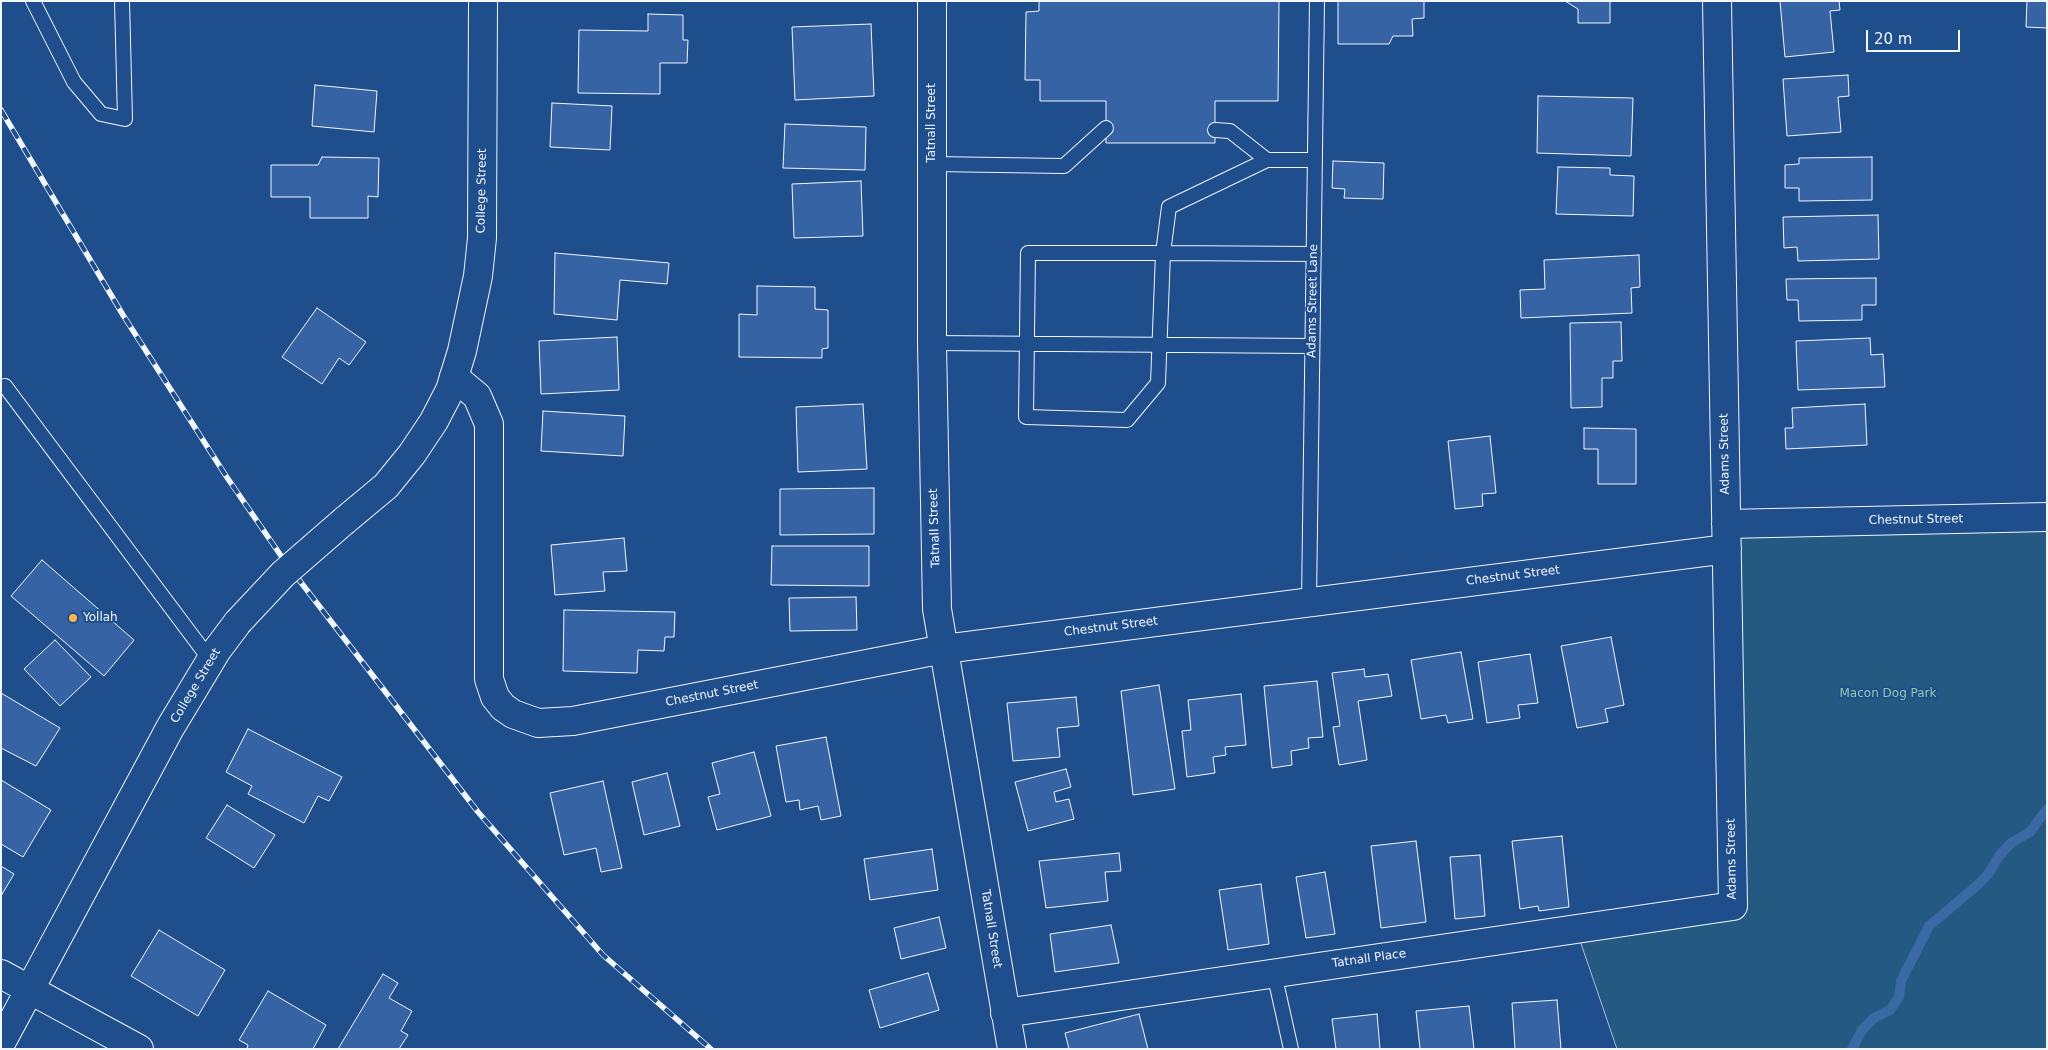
<!DOCTYPE html>
<html>
<head>
<meta charset="utf-8">
<style>
  body { margin:0 }
  #map { position:relative; width:2048px; height:1050px; overflow:hidden; background:#1f4e8c; font-family:"DejaVu Sans",sans-serif }
  canvas { display:block }
  .frame { position:absolute; inset:0; border:2px solid #f2f6ff; pointer-events:none }
  .scale { position:absolute; left:1866px; top:30px; width:94px; height:22px; box-sizing:border-box; border:2px solid #f2f6ff; border-top:0; padding-left:6px; font-size:15px; line-height:18px; white-space:nowrap; color:#f2f6ff; -webkit-text-stroke:4px #1f4e8c; paint-order:stroke }
</style>
</head>
<body>
<div id="map">
<canvas width="2048" height="1050"></canvas>
<div class="frame"></div>
<div class="scale">20 m</div>
</div>
<script>
const g = document.querySelector('canvas').getContext('2d');
g.lineJoin = 'round';
function paint(path, color) {
  g.fillStyle = color;
  g.fill(path, 'evenodd');
}
function toPath(rows) {
  const path = new Path2D();
  for (const r of rows) {
    path.moveTo(r[0], r[1]);
    for (let i = 2; i < r.length; i += 2) path.lineTo(r[i], r[i + 1]);
  }
  return path;
}
function stroke(path, color, width, dash) {
  g.strokeStyle = color;
  g.lineWidth = width;
  g.lineCap = dash ? 'butt' : 'round';
  g.setLineDash(dash || []);
  g.stroke(path);
}
function drawText(font, color, halo, rows, align = 'center') {
  g.font = font + ' "DejaVu Sans",sans-serif';
  g.lineWidth = 4;
  g.setLineDash([]);
  g.textBaseline = 'middle';
  g.strokeStyle = halo;
  g.fillStyle = color;
  for (const [text, x, y, turn = 0] of rows) {
    g.save();
    g.translate(x, y);
    g.rotate((+turn || 0) * Math.PI / 180);
    g.textAlign = isNaN(turn) ? turn : align;
    if (halo) g.strokeText(text, 0, 0);
    g.fillText(text, 0, 0);
    g.restore();
  }
}
const green = toPath([
  [2047,519,2047,1049,1617,1049,1575,926,1736,905,1725,524,2047,519]
]);
paint(green, '#245a82');
stroke(green, '#a8bbd7', 1);
stroke(toPath([
  [1852,1049,1862,1030,1874,1018,1890,1010,1899,997,1901,981,1929,926,1980,883,1989,873,1999,856,2011,843,2030,832,2047,809]
]), '#3b69a3', 10);
const building = toPath([
  [1039,1,1279,1,1278,101,1215,101,1215,143,1106,143,1106,101,1040,101,1040,80,1025,80,1026,12,1039,11,1039,1],
  [1338,1,1424,1,1424,18,1412,19,1413,36,1393,36,1389,44,1338,44,1338,1],
  [1565,1,1610,1,1610,23,1578,23,1578,9,1565,1],
  [1780,1,1839,1,1840,10,1830,11,1834,52,1785,57,1780,1],
  [2027,1,2047,1,2047,28,2026,27,2027,1],
  [648,14,683,15,683,40,688,40,687,63,660,63,660,94,578,93,579,30,648,31,648,14],
  [871,24,874,96,795,100,792,27,871,24],
  [1848,75,1849,96,1838,97,1841,132,1787,136,1783,79,1848,75],
  [315,85,377,91,374,132,312,126,315,85],
  [1538,96,1633,98,1631,156,1537,153,1538,96],
  [552,103,612,106,610,150,550,147,552,103],
  [785,124,866,127,865,170,783,168,785,124],
  [322,157,379,158,378,197,368,196,368,218,310,218,310,197,271,197,271,165,318,165,322,157],
  [1872,157,1872,200,1799,201,1799,188,1785,188,1785,165,1799,164,1799,158,1872,157],
  [1333,161,1384,163,1383,199,1344,198,1345,189,1332,188,1333,161],
  [1558,167,1610,168,1610,175,1634,176,1633,216,1556,214,1558,167],
  [861,181,863,236,794,238,792,184,861,181],
  [1878,215,1879,259,1798,261,1797,247,1784,248,1783,217,1878,215],
  [555,253,669,263,667,284,620,280,617,320,554,314,555,253],
  [1639,255,1640,287,1631,288,1632,313,1521,318,1520,290,1545,289,1544,260,1639,255],
  [1876,278,1876,305,1862,305,1862,320,1799,321,1798,300,1787,300,1786,279,1876,278],
  [757,286,815,287,815,309,828,310,828,348,822,349,822,358,739,357,739,314,757,315,757,286],
  [317,308,366,342,349,365,339,358,322,384,282,357,317,308],
  [1621,322,1622,361,1613,361,1613,378,1602,378,1602,407,1571,408,1570,323,1621,322],
  [617,337,619,390,541,394,539,341,617,337],
  [1870,338,1871,355,1883,354,1885,387,1798,390,1796,341,1870,338],
  [863,404,867,469,798,472,796,407,863,404],
  [1865,404,1867,445,1786,449,1785,428,1793,428,1792,408,1865,404],
  [543,411,625,416,623,456,541,451,543,411],
  [1584,428,1636,429,1636,484,1598,484,1598,449,1584,449,1584,428],
  [1490,436,1496,493,1482,494,1483,506,1455,509,1448,441,1490,436],
  [874,488,874,534,780,535,780,489,874,488],
  [624,538,627,571,603,572,605,591,555,595,551,545,624,538],
  [772,546,869,546,869,586,771,585,772,546],
  [42,560,134,640,104,676,11,596,42,560],
  [856,597,857,630,790,631,789,598,856,597],
  [564,610,675,612,674,637,665,637,664,651,638,650,637,673,563,671,564,610],
  [1611,637,1624,705,1605,709,1608,722,1577,728,1561,646,1611,637],
  [55,640,91,677,60,706,24,669,55,640],
  [1461,652,1473,719,1448,723,1446,715,1421,719,1411,660,1461,652],
  [1530,654,1538,703,1518,705,1520,718,1487,723,1478,662,1530,654],
  [1364,669,1365,677,1388,674,1392,696,1358,701,1367,760,1339,765,1333,727,1340,726,1332,673,1364,669],
  [1317,681,1323,737,1308,738,1309,748,1291,751,1292,765,1272,768,1264,686,1317,681],
  [1159,685,1175,789,1133,795,1121,691,1159,685],
  [1,693,60,728,36,766,1,748,1,693],
  [1241,694,1246,745,1225,747,1226,755,1213,757,1215,773,1187,777,1182,731,1191,730,1188,700,1241,694],
  [1076,697,1079,726,1057,728,1060,757,1013,761,1007,703,1076,697],
  [248,729,342,777,329,801,318,796,304,823,248,794,252,786,226,772,248,729],
  [826,737,841,816,821,820,818,806,800,810,799,800,786,802,776,746,826,737],
  [754,752,771,816,717,830,708,797,720,794,712,763,754,752],
  [1066,769,1071,787,1054,792,1056,802,1069,799,1074,819,1028,831,1015,782,1066,769],
  [667,773,680,826,644,835,632,782,667,773],
  [1,780,51,810,23,857,1,844,1,780],
  [603,781,622,868,601,872,596,848,564,855,550,793,603,781],
  [227,805,275,835,254,868,206,838,227,805],
  [1562,836,1569,907,1539,911,1538,906,1520,909,1512,841,1562,836],
  [1416,841,1426,922,1381,928,1371,846,1416,841],
  [932,849,938,890,870,900,864,859,932,849],
  [1119,853,1121,871,1105,872,1108,901,1046,908,1039,861,1119,853],
  [1480,855,1485,916,1455,919,1450,857,1480,855],
  [1,866,14,874,1,896,1,866],
  [1325,872,1335,934,1306,938,1296,877,1325,872],
  [1261,884,1269,944,1228,950,1219,890,1261,884],
  [939,917,946,948,901,959,894,928,939,917],
  [1111,925,1119,963,1055,972,1050,934,1111,925],
  [159,930,225,970,198,1016,131,976,159,930],
  [928,973,939,1010,880,1028,869,990,928,973],
  [383,974,398,983,389,998,412,1011,401,1031,408,1035,399,1049,338,1049,383,974],
  [268,991,326,1025,313,1049,247,1049,248,1045,239,1040,268,991],
  [1557,1000,1561,1049,1515,1049,1512,1003,1557,1000],
  [1469,1006,1474,1049,1420,1049,1416,1011,1469,1006],
  [1139,1014,1148,1049,1069,1049,1065,1033,1139,1014],
  [1377,1014,1380,1049,1336,1049,1332,1019,1377,1014]
]);
paint(building, '#3563a3');
stroke(building, '#f2f6ff', 1);
const lane = toPath([
  [33,1,74,82,101,114,125,119,122,1],
  [1215,130,1230,131,1267,160],
  [932,164,1064,166,1106,128],
  [1314,254,1163,253,1028,253,1026,417,1127,420,1158,383,1163,253,1169,207,1267,160,1315,160],
  [932,343,1312,346],
  [5,386,211,661],
  [1309,602,1317,1],
  [1274,973,1291,1049]
]);
const street = toPath([
  [932,1,932,343,937,609,1012,1049],
  [454,377,477,396,489,424,489,679,495,697,503,707,513,714,538,723,573,721,944,649,1727,549],
  [1726,524,2047,517],
  [1,974,139,1049],
  [1005,1013,1733,906,1717,1]
]);
const secondary = toPath([
  [344,521,386,486,412,454,434,421,450,390,462,351,478,276,482,238,483,1],
  [1,1043,170,728,217,650,238,622]
]);
stroke(lane, '#f2f6ff', 16);
stroke(street, '#f2f6ff', 30);
stroke(secondary, '#f2f6ff', 30);
stroke(lane, '#1f4e8c', 14);
stroke(street, '#1f4e8c', 28);
stroke(secondary, '#1f4e8c', 28);
const rail = toPath([
  [1,110,123,315,226,476,286,563,478,812,603,955,711,1049]
]);
stroke(rail, '#f2f6ff', 5.5);
stroke(rail, '#1f4e8c', 4, [11]);
const secondaryBridge = toPath([
  [238,622,283,574,344,521]
]);
stroke(secondaryBridge, '#f2f6ff', 30, []);
stroke(secondaryBridge, '#1f4e8c', 28);
for (const [x, y, r, color] of [
  [73,618,5,"#ffb74d"]
]) {
  const dot = new Path2D();
  dot.arc(x, y, r, 0, 2 * Math.PI);
  g.fillStyle = color;
  g.fill(dot);
  stroke(dot, '#1f4e8c', 2);
}
drawText('12px', '#f2f6ff', '#1f4e8c', [
  ["Tatnall Street",932,123,-90],
  ["College Street",482,191,-89],
  ["Adams Street Lane",1313,301,-89],
  ["Adams Street",1725,454,-91],
  ["Chestnut Street",1916,520,-1],
  ["Tatnall Street",935,528,-92],
  ["Chestnut Street",1513,576,-7],
  ["Chestnut Street",1111,627,-7],
  ["College Street",196,686,-59],
  ["Chestnut Street",712,694,-11],
  ["Adams Street",1732,859,-91],
  ["Tatnall Street",991,929,81],
  ["Tatnall Place",1369,959,-8]
]);
drawText('12px', '#f2f6ff', '#1f4e8c', [
  ["Yollah",83,618]
], 'left');
drawText('12px', '#97c8a6', '#1f4e8c', [
  ["Macon Dog Park",1888,694]
]);
</script>
</body>
</html>
